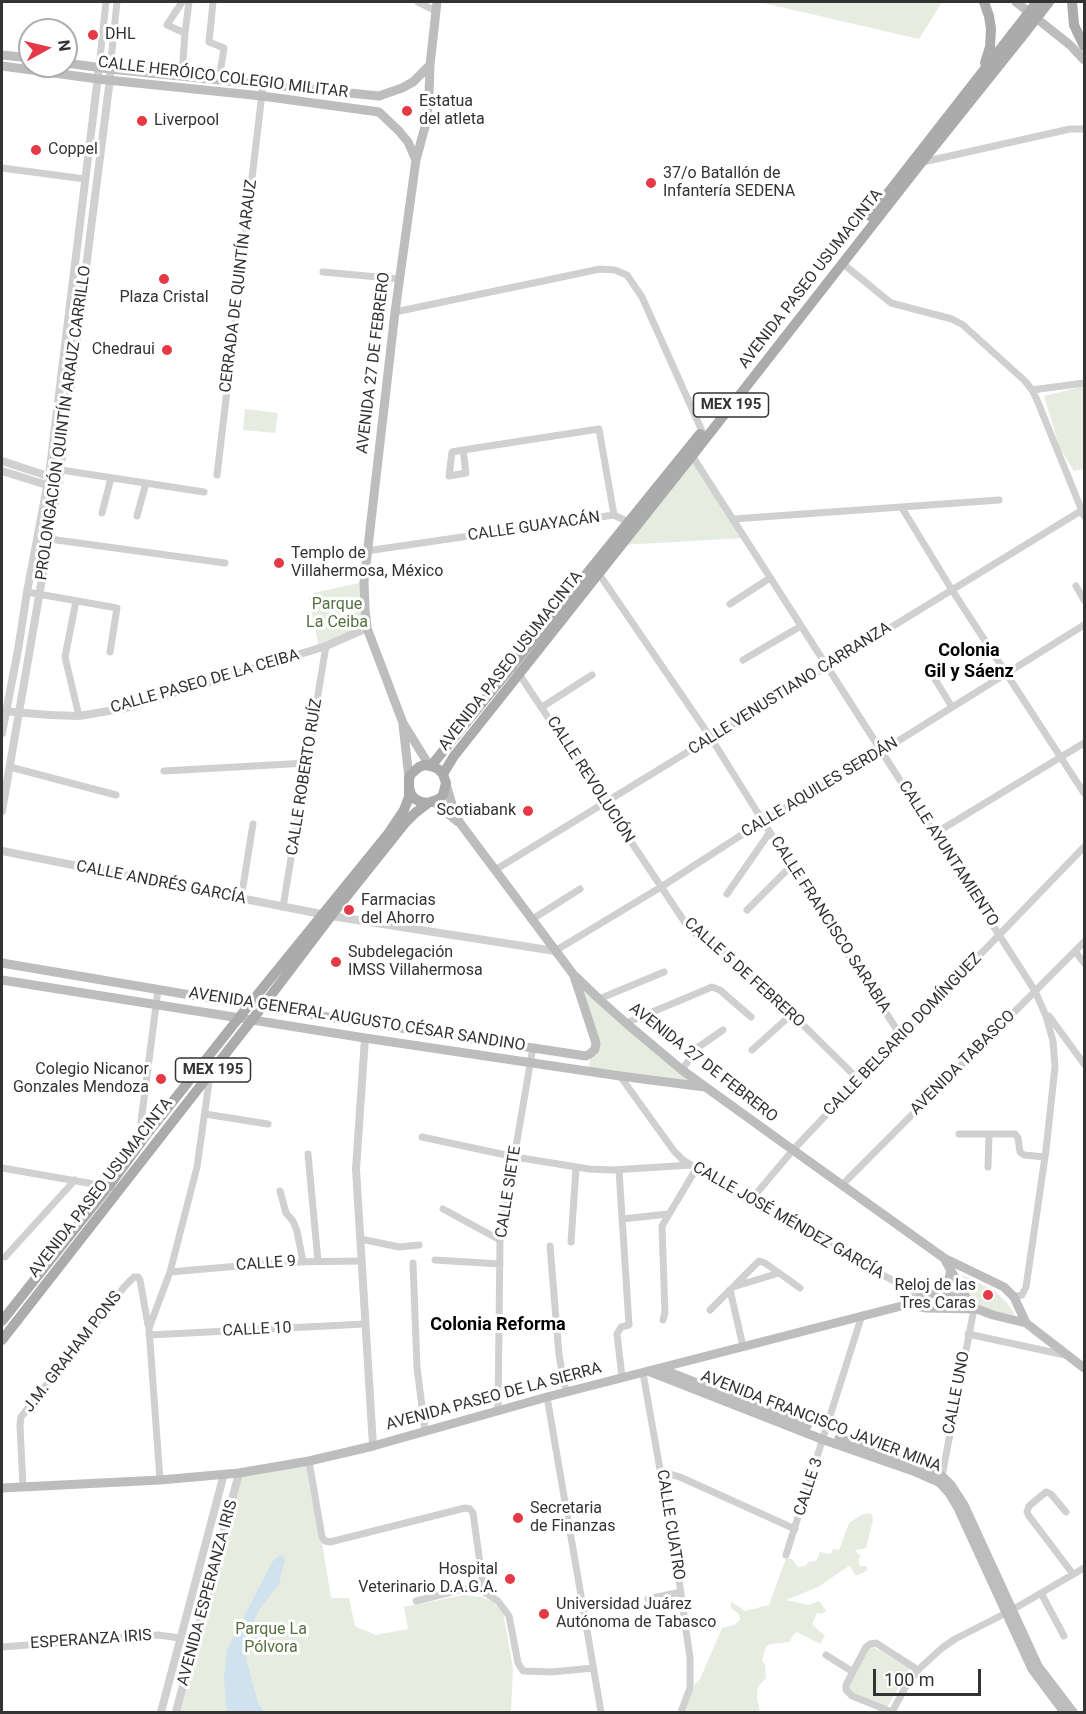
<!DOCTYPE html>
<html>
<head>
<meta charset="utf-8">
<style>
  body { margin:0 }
  #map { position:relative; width:1086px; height:1714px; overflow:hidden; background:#fff; font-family:Roboto,sans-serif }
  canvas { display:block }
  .frame { position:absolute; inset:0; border:3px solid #333; pointer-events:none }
  .north { position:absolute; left:18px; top:18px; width:60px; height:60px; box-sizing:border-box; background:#fff; border:2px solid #adadad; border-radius:50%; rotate:82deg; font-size:16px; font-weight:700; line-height:24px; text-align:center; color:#333 }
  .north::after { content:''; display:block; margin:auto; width:21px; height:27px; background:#e63946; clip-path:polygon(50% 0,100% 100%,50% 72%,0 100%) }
  .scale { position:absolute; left:873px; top:1669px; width:108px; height:27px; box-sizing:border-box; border:3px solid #333; border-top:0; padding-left:8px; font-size:18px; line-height:21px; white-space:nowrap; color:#333; -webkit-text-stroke:4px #fff; paint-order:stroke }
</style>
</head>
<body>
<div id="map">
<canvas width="1086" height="1714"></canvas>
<div class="frame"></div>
<div class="north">N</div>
<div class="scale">100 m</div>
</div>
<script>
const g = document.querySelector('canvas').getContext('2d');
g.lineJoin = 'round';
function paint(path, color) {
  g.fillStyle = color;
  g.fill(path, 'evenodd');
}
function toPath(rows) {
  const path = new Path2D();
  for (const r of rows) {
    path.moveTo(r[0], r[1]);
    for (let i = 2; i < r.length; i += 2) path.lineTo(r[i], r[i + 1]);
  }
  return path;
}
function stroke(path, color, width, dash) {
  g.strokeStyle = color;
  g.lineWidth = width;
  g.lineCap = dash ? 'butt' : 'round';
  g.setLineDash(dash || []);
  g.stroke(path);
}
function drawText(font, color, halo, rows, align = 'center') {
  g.font = font + ' Roboto,sans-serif';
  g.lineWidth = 6;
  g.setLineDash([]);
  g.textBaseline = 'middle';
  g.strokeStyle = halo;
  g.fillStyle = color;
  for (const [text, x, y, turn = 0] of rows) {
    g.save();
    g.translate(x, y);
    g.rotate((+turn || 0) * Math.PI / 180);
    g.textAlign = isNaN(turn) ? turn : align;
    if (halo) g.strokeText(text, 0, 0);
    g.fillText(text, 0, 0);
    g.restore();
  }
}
paint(toPath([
  [759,2,942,2,919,39],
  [1084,386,1084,469,1074,471,1060,448,1044,396],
  [245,409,278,413,275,433,243,430],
  [692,456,745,538,621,545],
  [364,582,367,628,319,648,309,598,313,593],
  [573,974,707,1087,588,1071,591,1053,595,1049],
  [962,1275,995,1291,1007,1303,1015,1315,994,1312,983,1308,977,1303,965,1285],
  [309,1461,331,1598,349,1598,355,1626,376,1635,408,1629,404,1607,464,1595,482,1597,493,1602,503,1612,513,1668,511,1712,176,1712,239,1473],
  [869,1513,872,1515,873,1520,866,1548,856,1550,857,1553,861,1556,859,1558,859,1565,862,1566,866,1566,868,1570,858,1575,855,1575,850,1566,849,1566,818,1587,786,1600,808,1605,819,1601,826,1611,821,1614,817,1613,812,1624,825,1636,820,1644,797,1632,793,1635,790,1642,770,1644,766,1647,762,1660,765,1665,766,1678,758,1687,757,1698,760,1712,684,1712,695,1684,700,1679,722,1628,734,1625,740,1620,739,1614,731,1608,731,1603,732,1602,745,1611,769,1605,786,1558,792,1559,798,1567,806,1566,808,1562,816,1561,820,1552,831,1554,833,1549,839,1550,849,1523,861,1515],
  [872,1646,910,1668,887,1707,847,1691,853,1672,867,1649]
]), '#e6ecdf');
paint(toPath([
  [280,1555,284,1556,285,1560,279,1584,259,1610,247,1637,246,1650,247,1662,258,1703,264,1712,227,1712,224,1679,227,1650,268,1570,273,1561]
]), '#cfe2ee');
stroke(toPath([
  [182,2,167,25,185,33],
  [213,2,209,42,224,48,219,80],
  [418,2,436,11],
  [99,68,106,2],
  [110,69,117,2],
  [182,76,185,33,189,2],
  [923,162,1070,129,1084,129],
  [2,168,85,179],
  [842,263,891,303,952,319,963,325,1025,381,1032,390,1037,400,1084,516],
  [323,272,400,279],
  [395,312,600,269,615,270,627,275,642,297,702,431],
  [1032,390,1084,383],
  [463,450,466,473,449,476,452,452,463,450,599,429,614,515],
  [691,454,1035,991,1046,1016,1053,1041,1055,1067,1046,1150,1026,1287,1022,1295,1014,1297],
  [61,470,204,492],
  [217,475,263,85],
  [902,508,952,590,1084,793],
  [102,513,111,478],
  [137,516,146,483],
  [733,519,999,500],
  [49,539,225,563],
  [366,551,614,515,628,522],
  [597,571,711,738,791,866,901,1036],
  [1076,586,1084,600],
  [27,592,117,608,110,652],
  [76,601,65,657,79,716],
  [730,604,770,578],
  [743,660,801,626],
  [517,671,688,927,696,934,725,953,792,1014,859,1080],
  [933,676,952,707],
  [542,707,592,675],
  [10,767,116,795],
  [164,771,307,763],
  [934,834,1084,743],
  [495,870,1084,509],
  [727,894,770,832],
  [241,899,253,824],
  [283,907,326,646],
  [747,910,791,866],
  [531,920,580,889],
  [555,951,661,887,763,821,882,751,1084,625],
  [1075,951,1084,963],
  [599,999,664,972],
  [1049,1016,1084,1064],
  [626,1023,712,987,720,990,751,1017],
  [752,1050,792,1014],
  [682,1070,697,1048,723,1030],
  [620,1076,674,1151,683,1160,742,1197,912,1291,915,1295,917,1302],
  [205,1114,268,1124],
  [147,1134,141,1127,141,1122,158,990],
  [959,1134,1015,1134,1018,1138,1020,1152,1024,1155,1045,1157],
  [422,1137,515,1157,589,1169,613,1170,691,1165],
  [308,1154,318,1261],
  [988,1167,989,1134],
  [2,1168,111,1187],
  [619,1170,629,1325,621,1327,617,1334,622,1377],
  [842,1185,1084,942],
  [280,1191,286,1213,293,1221,297,1231,303,1262],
  [750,1201,793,1150,859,1080,1084,847],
  [443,1209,500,1240],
  [622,1219,668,1214],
  [361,1239,399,1247,419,1245],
  [571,1242,576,1168],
  [550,1246,559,1355,566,1392],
  [5,1257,75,1180],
  [435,1260,500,1264],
  [413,1263,417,1367,425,1431],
  [170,1272,285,1262,362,1261],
  [735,1285,759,1261,765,1263,779,1273],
  [730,1290,743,1346],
  [710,1310,733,1287,779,1273,800,1288],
  [663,1320,665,1313,662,1226,696,1169],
  [968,1334,1065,1355],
  [149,1335,365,1324],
  [643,1373,677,1566,690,1658,690,1688,681,1712],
  [547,1397,601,1712],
  [498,1411,500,1240,533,1047],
  [309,1461,322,1537,325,1541,330,1542,465,1508,470,1509,473,1513,484,1592],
  [661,1474,670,1474,680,1477,795,1529],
  [160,1480,149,1328,170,1272,197,1167,210,1075],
  [941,1481,974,1309],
  [23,1487,20,1425,21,1417,125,1286,134,1277,138,1277,140,1280,148,1325],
  [1066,1512,1051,1494,1046,1492,1029,1506,1027,1512,1029,1516,1073,1574],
  [786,1555,862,1315],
  [1041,1593,1064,1636],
  [648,1599,681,1592],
  [416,1601,464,1589,472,1589,484,1592,498,1601,509,1616,518,1663,523,1671,552,1672,593,1668],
  [2,1647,158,1635,180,1638],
  [826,1655,853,1672],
  [892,1712,905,1688,918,1670,942,1648,955,1639,1012,1610,1084,1568],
  [892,1712,852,1696,846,1690,846,1685,866,1647,870,1644,876,1643,918,1670]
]), '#d0d0d0', 7);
stroke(toPath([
  [2,461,54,478],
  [2,471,50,486],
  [2,711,50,715,79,716,126,708,326,646,367,628],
  [2,733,18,650,27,592,49,476,99,68],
  [2,811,59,480,110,79,110,69],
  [2,851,331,916,555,951],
  [365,1038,356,1169,373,1446],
  [161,1712,224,1474],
  [176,1712,239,1473]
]), '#d0d0d0', 8);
stroke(toPath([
  [1016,2,1070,45,1084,60],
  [2,55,30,58],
  [66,63,110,69,379,96,402,88,413,82,430,65],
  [2,66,98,79,262,96,379,112,399,131,408,142,416,160],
  [403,725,409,778],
  [429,765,403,723,367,628,365,609,364,582,395,312,416,160,426,123,429,95,430,65,437,2],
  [446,784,454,811,460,823,573,974,599,999,626,1023,682,1070,793,1150,944,1258,1004,1287,1014,1297,1026,1323],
  [434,802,458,822],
  [2,963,249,1005,586,1056,591,1053,595,1049,596,1043,574,976],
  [2,980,365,1038,620,1076,705,1087],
  [944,1258,963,1292,971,1304,977,1309,993,1315,1026,1323,1084,1368],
  [939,1292,960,1299,969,1305],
  [917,1302,921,1307,926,1308,977,1309],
  [917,1302,920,1297,939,1292,946,1287,948,1283,951,1270],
  [661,1369,807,1426],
  [648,1371,824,1440,913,1471,940,1483,949,1493,958,1508,1032,1669,1064,1712],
  [839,1438,926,1469,942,1476,951,1485,964,1505,1038,1666,1073,1712],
  [2,1488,160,1480,239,1473,309,1461,373,1446,547,1397,917,1302]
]), '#bdbdbd', 9);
stroke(toPath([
  [984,2,989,16,991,29,990,47,985,63],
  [1072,2,1074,25,1084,46],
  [870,216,1012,34],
  [431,766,700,434],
  [443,774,454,756,692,456,921,163,1021,38],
  [2,1321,109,1186,147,1134,249,1005,388,834,404,810,409,797,409,788],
  [2,1340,262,1007,331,916,406,822,415,813,428,803,439,799,443,795,446,783,443,774,438,769,431,766,424,765,419,767,411,774,409,778,409,787,411,794,415,799,421,802,428,803]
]), '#ababab', 10);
stroke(toPath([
  [1012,34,1037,2],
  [1021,38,1049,2]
]), '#ababab', 10);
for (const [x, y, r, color] of [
  [93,35,6,"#e63946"],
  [407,111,6,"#e63946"],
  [142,121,6,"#e63946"],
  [36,150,6,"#e63946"],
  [651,183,6,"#e63946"],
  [164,279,6,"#e63946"],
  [167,350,6,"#e63946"],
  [279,563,6,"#e63946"],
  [528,811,6,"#e63946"],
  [349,910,6,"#e63946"],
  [336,962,6,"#e63946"],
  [161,1079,6,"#e63946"],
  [988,1295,6,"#e63946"],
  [518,1518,6,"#e63946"],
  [510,1579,6,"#e63946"],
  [544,1614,6,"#e63946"]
]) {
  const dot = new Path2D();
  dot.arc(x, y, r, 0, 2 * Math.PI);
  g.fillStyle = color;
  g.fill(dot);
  stroke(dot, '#fff', 2);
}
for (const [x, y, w] of [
  [731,405,75],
  [213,1070,75]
]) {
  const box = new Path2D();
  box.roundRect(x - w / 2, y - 12, w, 24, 4.5);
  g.fillStyle = '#fff';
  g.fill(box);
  stroke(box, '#333', 1.5);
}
drawText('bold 15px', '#333', null, [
  ["MEX 195",731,405],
  ["MEX 195",213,1070]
]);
drawText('16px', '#333', '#fff', [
  ["DHL",105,35],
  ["Estatua",419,102],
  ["del atleta",419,120],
  ["Liverpool",154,121],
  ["Coppel",48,150],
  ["37/o Batallón de",663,174],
  ["Infantería SEDENA",663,192],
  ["Plaza Cristal",164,298,"center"],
  ["Chedraui",155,350,"right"],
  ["Templo de",291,554],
  ["Villahermosa, México",291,572],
  ["Scotiabank",516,811,"right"],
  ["Farmacias",361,901],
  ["del Ahorro",361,919],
  ["Subdelegación",348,953],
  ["IMSS Villahermosa",348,971],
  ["Colegio Nicanor",149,1070,"right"],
  ["Gonzales Mendoza",149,1088,"right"],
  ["Reloj de las",976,1286,"right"],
  ["Tres Caras",976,1304,"right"],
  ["Secretaria",530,1509],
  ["de Finanzas",530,1527],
  ["Hospital",498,1570,"right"],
  ["Veterinario D.A.G.A.",498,1588,"right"],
  ["Universidad Juárez",556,1605],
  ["Autónoma de Tabasco",556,1623]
], 'left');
drawText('16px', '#333', '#fff', [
  ["CALLE HERÓICO COLEGIO MILITAR",223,78,7],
  ["AVENIDA PASEO USUMACINTA",811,279,-52],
  ["CERRADA DE QUINTÍN ARAUZ",239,286,-83],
  ["AVENIDA 27 DE FEBRERO",374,363,-83],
  ["PROLONGACIÓN QUINTÍN ARAUZ CARRILLO",64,423,-82],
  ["CALLE GUAYACÁN",534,527,-8],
  ["AVENIDA PASEO USUMACINTA",511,661,-52],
  ["CALLE PASEO DE LA CEIBA",205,682,-16],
  ["CALLE VENUSTIANO CARRANZA",790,689,-32],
  ["CALLE ROBERTO RUÍZ",305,777,-81],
  ["CALLE REVOLUCIÓN",590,780,57],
  ["CALLE AQUILES SERDÁN",820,788,-31],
  ["CALLE AYUNTAMIENTO",948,854,57],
  ["CALLE ANDRÉS GARCÍA",161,883,11],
  ["CALLE FRANCISCO SARABIA",830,925,57],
  ["CALLE 5 DE FEBRERO",744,973,42],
  ["AVENIDA GENERAL AUGUSTO CÉSAR SANDINO",357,1020,9],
  ["CALLE BELSARIO DOMÍNGUEZ",903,1035,-46],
  ["AVENIDA 27 DE FEBRERO",703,1063,38],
  ["AVENIDA TABASCO",963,1063,-45],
  ["AVENIDA PASEO USUMACINTA",101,1188,-52],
  ["CALLE SIETE",509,1192,-81],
  ["CALLE JOSÉ MÉNDEZ GARCÍA",788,1221,30],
  ["CALLE 9",266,1264,-4],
  ["CALLE 10",257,1330,-3],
  ["J.M. GRAHAM PONS",73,1352,-52],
  ["CALLE UNO",957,1393,-79],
  ["AVENIDA PASEO DE LA SIERRA",494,1397,-15],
  ["AVENIDA FRANCISCO JAVIER MINA",821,1422,21],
  ["CALLE 3",809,1487,-72],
  ["CALLE CUATRO",670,1525,81],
  ["AVENIDA ESPERANZA IRIS",208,1593,-75],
  ["ESPERANZA IRIS",91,1640,-4]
]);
drawText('16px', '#56703f', '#fff', [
  ["Parque",337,605],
  ["La Ceiba",337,623],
  ["Parque La",271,1630],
  ["Pólvora",271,1648]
]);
drawText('bold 18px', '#000', '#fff', [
  ["Colonia",969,651],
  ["Gil y Sáenz",969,672],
  ["Colonia Reforma",498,1325]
]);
</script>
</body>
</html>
